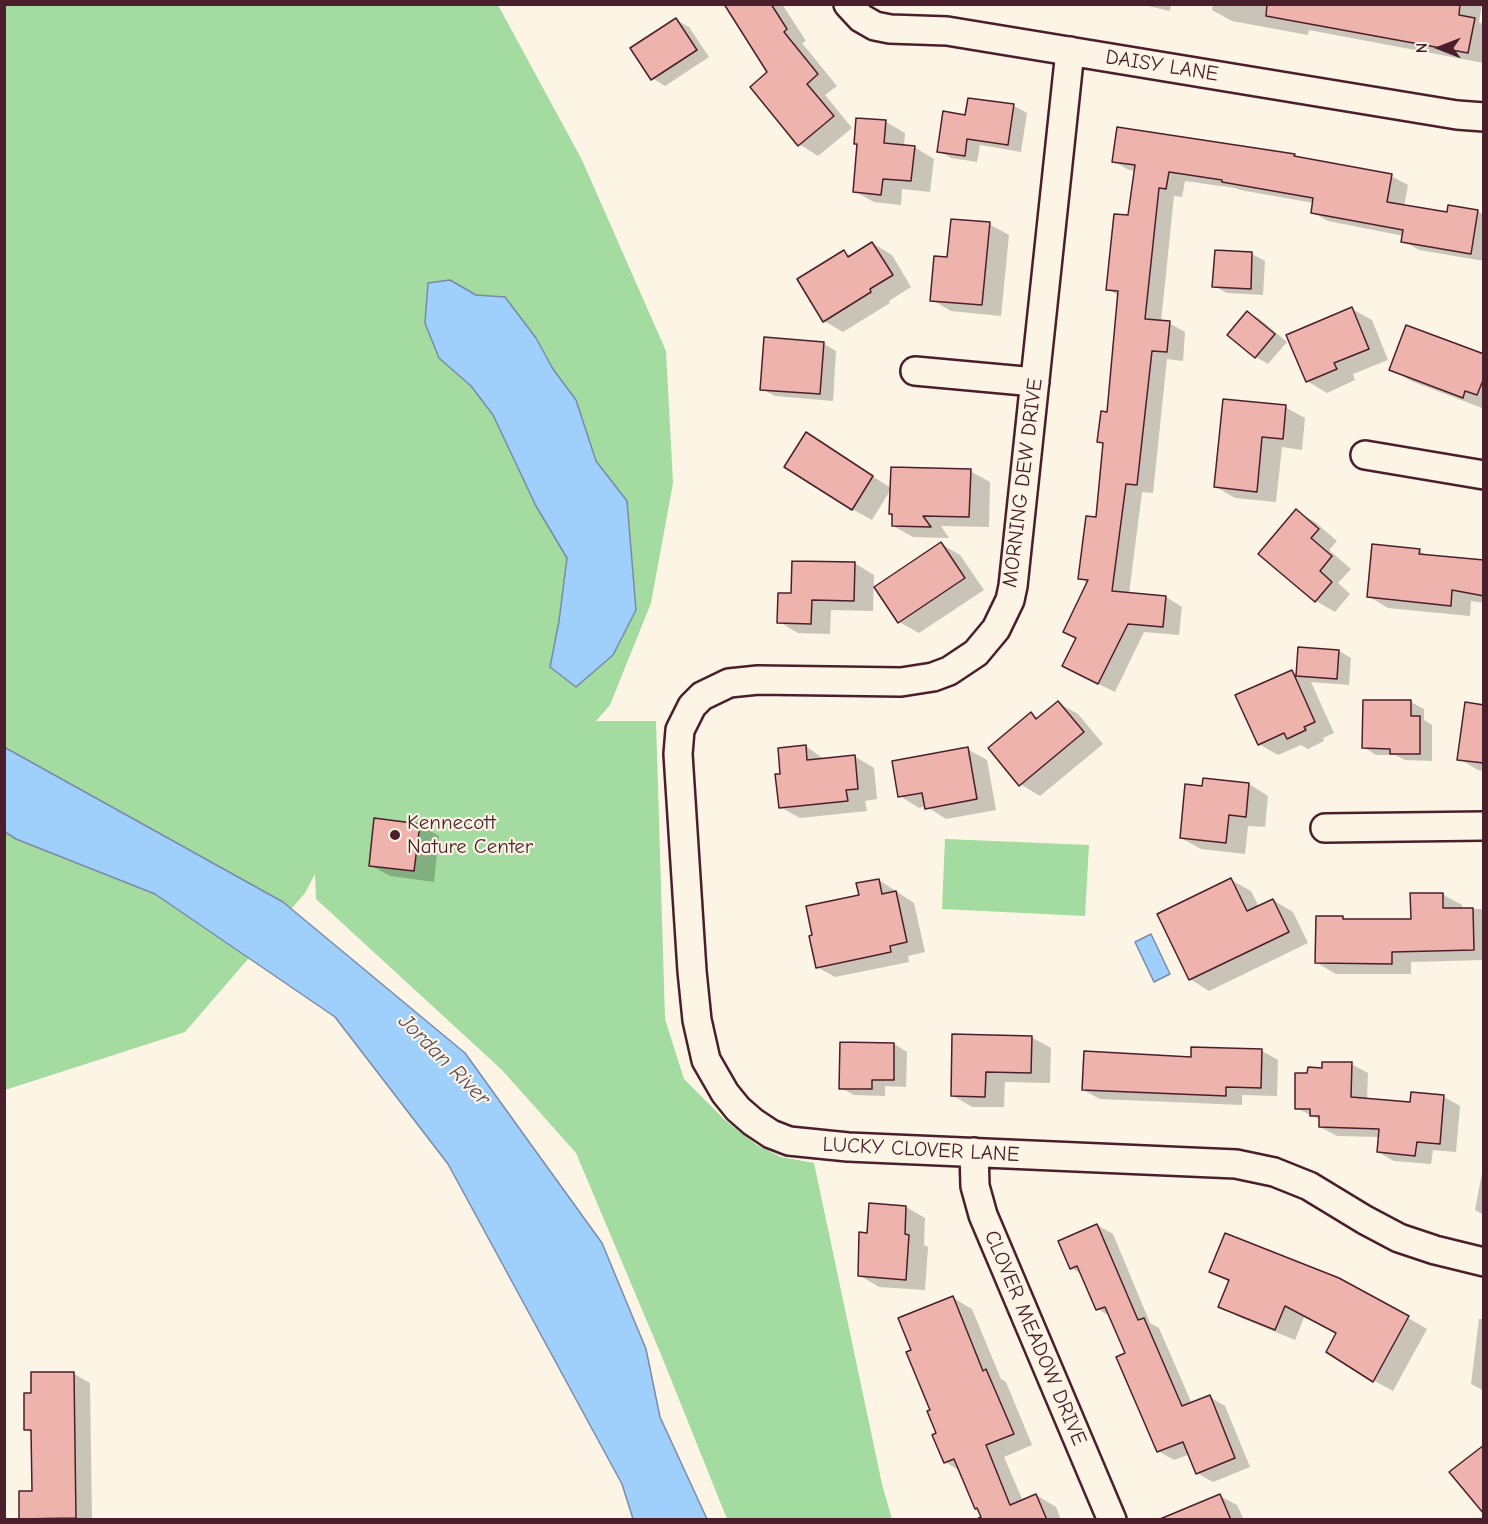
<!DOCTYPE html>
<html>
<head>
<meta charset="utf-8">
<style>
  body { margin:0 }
  #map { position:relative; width:1488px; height:1524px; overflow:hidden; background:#fcf5e5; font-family:"Comic Neue",sans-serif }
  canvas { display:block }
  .frame { position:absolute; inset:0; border:6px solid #4a1f2b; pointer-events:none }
  .north { position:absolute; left:1410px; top:18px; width:60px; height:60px; -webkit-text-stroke:4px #fcf5e5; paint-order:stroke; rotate:270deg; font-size:16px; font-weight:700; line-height:24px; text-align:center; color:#4a1f2b }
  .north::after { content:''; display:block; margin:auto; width:21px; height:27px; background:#4a1f2b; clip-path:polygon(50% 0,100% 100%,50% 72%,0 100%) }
</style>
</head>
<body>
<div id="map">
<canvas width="1488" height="1524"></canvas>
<div class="frame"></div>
<div class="north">N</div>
</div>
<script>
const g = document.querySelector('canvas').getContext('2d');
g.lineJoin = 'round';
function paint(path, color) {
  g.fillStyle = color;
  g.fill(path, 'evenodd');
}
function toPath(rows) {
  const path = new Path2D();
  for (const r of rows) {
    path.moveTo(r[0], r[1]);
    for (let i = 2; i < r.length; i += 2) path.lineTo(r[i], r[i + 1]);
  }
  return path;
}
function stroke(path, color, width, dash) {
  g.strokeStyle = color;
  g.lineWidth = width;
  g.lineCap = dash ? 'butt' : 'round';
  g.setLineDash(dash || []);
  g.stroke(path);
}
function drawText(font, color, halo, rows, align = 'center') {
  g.font = font + ' "Comic Neue",sans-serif';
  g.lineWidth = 4.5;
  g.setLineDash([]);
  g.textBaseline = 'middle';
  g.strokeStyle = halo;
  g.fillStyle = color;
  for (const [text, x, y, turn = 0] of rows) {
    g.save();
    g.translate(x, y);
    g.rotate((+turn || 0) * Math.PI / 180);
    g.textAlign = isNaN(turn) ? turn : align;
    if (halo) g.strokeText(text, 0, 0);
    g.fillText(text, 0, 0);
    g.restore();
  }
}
paint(toPath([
  [4,5,498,5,582,160,666,351,673,483,651,603,610,705,596,721,656,721,665,1019,684,1079,726,1121,757,1145,781,1157,814,1163,882,1484,892,1519,727,1519,662,1357,576,1153,502,1070,316,899,315,874,305,893,185,1032,5,1090],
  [945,839,1089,845,1085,916,942,909]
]), '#a3dba0');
const water = toPath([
  [450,280,476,295,505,297,536,338,553,369,576,400,596,461,627,501,636,610,613,655,576,687,550,667,559,621,567,558,536,506,493,415,471,386,439,358,425,323,428,283,450,280],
  [4,747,283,902,465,1053,602,1243,646,1349,660,1417,707,1519,633,1519,622,1484,448,1164,335,1017,155,894,16,839,5,832,4,747],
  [1151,934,1170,974,1154,982,1135,942,1151,934]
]);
paint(water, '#9ed0fb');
stroke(water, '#7c89a8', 1.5);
paint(toPath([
  [726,4,782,4,806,41,802,43,837,86,825,95,852,128,818,156,799,144,769,72],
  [1139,4,1171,4,1170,11],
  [1213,4,1482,4,1479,22,1484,25,1484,63,1309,30,1308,35,1232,21,1212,10],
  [676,20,689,27,709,57,665,86,652,78],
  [969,99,1014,106,1027,113,1021,152,980,145,977,162,951,158,939,151,967,117],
  [886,122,905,133,904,146,914,147,934,159,930,192,902,189,901,205,874,202,854,191,859,145,855,143],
  [1294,155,1301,159,1391,176,1408,185,1404,207,1448,214,1449,207,1478,211,1484,215,1484,261,1419,250,1403,241,1404,236,1328,221,1312,212,1314,203,1240,190,1235,188,1185,181,1182,197,1174,196,1161,322,1169,323,1185,332,1183,361,1167,359,1153,493,1142,492,1129,594,1166,597,1182,607,1179,635,1144,632,1115,692,1080,675,1078,638,1088,583,1080,578,1097,519,1105,445,1099,441,1108,414,1119,296,1108,289,1129,217,1136,171,1129,170,1113,161],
  [989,224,1009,235,1001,316,951,311,932,300,949,259],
  [872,243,892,255,911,287,889,301,890,303,843,332,824,321,844,252,852,256],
  [1252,254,1265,261,1263,295,1227,293,1214,286],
  [1352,309,1372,320,1388,360,1353,374,1355,380,1327,393,1307,381],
  [1248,313,1261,320,1287,342,1268,364,1256,357,1229,335],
  [824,344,836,351,833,401,775,396,762,389],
  [1484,356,1482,408,1411,381,1391,369],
  [1285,407,1305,418,1302,450,1282,447,1276,502,1235,498,1216,487],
  [825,446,891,488,970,471,990,482,989,527,941,526,949,538,913,537,893,526,891,489,872,520,852,509],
  [1296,511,1315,522,1337,541,1329,550,1351,569,1338,583,1350,594,1335,612,1316,601],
  [941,544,960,555,984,590,919,633,899,622],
  [1419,551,1428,556,1482,561,1483,551,1484,603,1471,601,1470,616,1388,608,1368,596],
  [854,563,874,575,873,611,831,610,830,634,798,633,779,622,793,595],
  [1339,651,1351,658,1349,685,1311,682,1334,733,1323,738,1324,741,1308,749,1301,745,1278,755,1259,744,1292,671,1298,675],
  [1411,702,1424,709,1424,720,1432,725,1432,761,1405,760,1395,755,1376,755,1363,747],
  [1058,703,1078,714,1103,744,1040,796,1020,784,1031,714,1039,719],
  [1484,706,1484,771,1478,770,1459,759],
  [806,746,825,760,854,756,874,768,877,799,865,801,867,811,800,818,780,807,782,775],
  [967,749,987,760,996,810,946,819,926,806,919,808,900,796],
  [1249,784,1268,796,1265,827,1248,826,1245,854,1201,849,1181,838,1204,787],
  [420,825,439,836,434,882,390,876,370,865],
  [879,880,914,903,925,952,908,956,909,962,835,977,817,967],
  [1231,880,1251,891,1259,907,1273,900,1293,912,1308,943,1209,991,1190,979],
  [1442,894,1462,905,1462,909,1484,909,1484,960,1411,962,1411,974,1336,974,1317,963,1343,918,1348,921,1413,921],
  [1031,1037,1051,1048,1050,1083,1005,1082,1004,1107,972,1107,952,1095],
  [841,1044,894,1044,907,1052,906,1087,885,1086,885,1096,854,1095,841,1088],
  [1192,1049,1262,1051,1278,1060,1277,1096,1242,1095,1242,1105,1100,1099,1083,1090,1192,1058],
  [1351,1064,1368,1073,1367,1100,1412,1104,1444,1097,1460,1106,1456,1152,1433,1150,1431,1164,1394,1161,1378,1152,1380,1137,1337,1136,1320,1127,1321,1120,1296,1108,1309,1075,1323,1069],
  [1484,1162,1484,1215,1475,1210],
  [906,1207,925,1218,924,1245,928,1247,925,1290,879,1287,859,1275,868,1234],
  [1097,1225,1113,1234,1150,1323,1159,1328,1192,1404,1210,1397,1225,1406,1250,1467,1213,1482,1197,1473,1190,1454,1174,1460,1158,1451,1127,1354,1111,1317,1098,1309,1082,1274,1071,1268],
  [1211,1272,1408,1318,1427,1329,1393,1391,1351,1368,1338,1333,1305,1315,1295,1340,1239,1317,1220,1306,1229,1282],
  [953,1298,972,1309,1001,1379,1006,1382,1032,1445,1004,1457,1023,1501,1036,1495,1056,1507,1061,1520,983,1520,962,1472,945,1462,932,1411,913,1351],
  [1479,1319,1484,1319,1484,1391,1471,1384],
  [74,1374,90,1383,92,1520,22,1520,21,1518,33,1492,32,1433,26,1429,33,1394],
  [1220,1496,1237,1505,1244,1520,1185,1520]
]), '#0003');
const building = toPath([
  [724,4,771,4,787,29,784,32,818,74,807,84,834,116,798,146,750,87,767,72,724,4],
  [1267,4,1460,4,1459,15,1475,18,1468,53,1266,16,1267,4],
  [676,18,697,50,651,80,630,48,676,18],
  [968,98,1014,104,1008,145,967,139,965,156,937,152,943,111,965,115,968,98],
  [856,118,886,120,884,143,915,146,911,181,883,179,881,195,853,192,857,144,854,144,856,118],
  [1117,127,1295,154,1294,156,1392,174,1387,202,1447,212,1448,205,1478,210,1471,254,1401,242,1403,230,1311,213,1313,198,1222,182,1222,180,1169,172,1166,189,1159,188,1145,319,1170,321,1167,352,1152,351,1137,485,1126,484,1112,591,1166,596,1163,627,1128,624,1098,684,1062,666,1076,638,1063,632,1088,580,1078,579,1086,516,1096,517,1103,443,1097,442,1101,411,1107,412,1118,291,1106,290,1114,214,1128,215,1135,165,1112,162,1117,127],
  [951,219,990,222,982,305,930,301,934,256,947,257,951,219],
  [872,242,893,275,870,289,871,292,823,322,797,279,844,250,848,257,872,242],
  [1215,250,1252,252,1251,289,1212,287,1215,250],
  [1352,307,1369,349,1334,363,1337,369,1306,382,1286,335,1352,307],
  [1247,311,1275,334,1255,358,1227,335,1247,311],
  [1406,325,1484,354,1484,378,1477,395,1465,391,1463,398,1389,370,1406,325],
  [764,337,824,342,820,394,760,390,764,337],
  [1223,399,1286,405,1283,439,1262,437,1257,492,1214,487,1223,399],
  [806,432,873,476,852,510,784,467,806,432],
  [891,467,971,469,969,517,923,516,931,527,892,526,892,514,889,514,891,467],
  [1296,509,1319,529,1311,538,1332,556,1320,571,1332,582,1315,602,1258,554,1296,509],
  [941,542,965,578,898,623,874,587,941,542],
  [1372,544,1420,549,1419,554,1484,560,1484,596,1452,590,1451,606,1367,597,1372,544],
  [792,561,855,562,854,601,812,600,811,624,777,623,778,593,791,593,792,561],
  [1298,647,1339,650,1337,679,1296,676,1298,647],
  [1292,670,1315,722,1304,727,1306,730,1287,739,1284,733,1258,745,1235,695,1292,670],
  [1363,700,1411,700,1411,716,1420,716,1420,754,1390,754,1390,749,1362,748,1363,700],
  [1058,701,1084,732,1019,786,988,748,1031,712,1036,719,1058,701],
  [1465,702,1484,705,1484,763,1457,760,1465,702],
  [806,745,807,760,855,755,858,789,846,790,848,801,779,808,775,774,780,774,778,748,806,745],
  [968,747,977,799,925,809,922,793,898,797,892,761,968,747],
  [1203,778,1249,783,1246,817,1229,815,1226,843,1180,838,1185,784,1202,786,1203,778],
  [374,818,420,824,414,871,369,866,374,818],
  [1231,878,1247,911,1273,899,1289,932,1189,980,1157,914,1231,878],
  [879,879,882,894,896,891,907,942,890,946,891,952,816,968,809,936,812,935,806,906,859,895,856,883,879,879],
  [1410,893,1443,893,1443,908,1473,908,1474,950,1392,952,1392,964,1315,963,1316,916,1343,916,1343,919,1411,919,1410,893],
  [952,1034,1032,1036,1031,1073,986,1072,985,1097,951,1096,952,1034],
  [840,1042,894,1043,894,1080,872,1080,872,1089,839,1089,840,1042],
  [1191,1047,1262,1049,1261,1088,1226,1087,1226,1096,1082,1090,1084,1051,1191,1057,1191,1047],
  [1322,1062,1352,1062,1351,1097,1410,1102,1411,1092,1444,1095,1440,1144,1417,1142,1415,1156,1377,1152,1379,1129,1319,1127,1319,1116,1310,1116,1310,1109,1295,1109,1295,1073,1307,1073,1308,1067,1322,1068,1322,1062],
  [869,1203,906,1206,905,1234,909,1235,906,1280,858,1276,859,1232,867,1233,869,1203],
  [1097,1224,1138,1320,1144,1318,1182,1406,1210,1395,1235,1458,1196,1474,1183,1442,1157,1452,1116,1357,1125,1353,1105,1307,1096,1310,1077,1266,1070,1269,1058,1241,1097,1224],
  [1225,1233,1339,1278,1409,1316,1373,1382,1326,1352,1336,1333,1285,1306,1275,1330,1218,1307,1229,1280,1209,1272,1225,1233],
  [953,1296,983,1371,986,1369,1014,1434,986,1445,1010,1505,1036,1494,1047,1520,975,1520,981,1517,977,1508,975,1509,954,1459,944,1463,932,1435,936,1433,927,1411,930,1410,906,1352,911,1350,898,1318,953,1296],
  [31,1372,74,1372,76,1518,19,1519,19,1491,32,1491,31,1430,24,1430,24,1393,31,1393,31,1372],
  [1484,1445,1484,1514,1449,1472,1484,1445],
  [1220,1494,1231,1520,1160,1520,1160,1519,1220,1494]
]);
paint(building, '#eeb3ac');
stroke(building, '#4a1f2b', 1.5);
const minor = toPath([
  [848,4,861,18,875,26,890,29,947,31,1457,115,1484,117],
  [1070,51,1013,586,1010,600,996,629,976,653,949,671,933,677,901,682,758,680,729,683,702,696,692,706,680,730,678,754,692,971,697,1020,706,1060,725,1093,738,1109,753,1122,771,1134,789,1141,848,1147,1236,1164,1274,1172,1309,1186,1365,1220,1399,1238,1435,1250,1484,1262],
  [915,371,1035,382],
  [1365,455,1484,475],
  [1325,828,1484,826],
  [974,1152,975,1186,983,1215,1112,1520]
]);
stroke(minor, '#4a1f2b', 32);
stroke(minor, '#fcf5e5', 27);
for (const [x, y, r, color] of [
  [395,835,6,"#4a1f2b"]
]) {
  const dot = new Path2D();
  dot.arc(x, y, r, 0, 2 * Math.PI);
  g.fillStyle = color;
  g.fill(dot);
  stroke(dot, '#fcf5e5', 2);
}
drawText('21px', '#4a1f2b', '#fcf5e5', [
  ["DAISY LANE",1162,66,9],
  ["MORNING DEW DRIVE",1023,483,-83],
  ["LUCKY CLOVER LANE",921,1150,3],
  ["CLOVER MEADOW DRIVE",1035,1338,67]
]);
drawText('21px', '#4a1f2b', '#fcf5e5', [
  ["Kennecott",407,823],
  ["Nature Center",407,847]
], 'left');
drawText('italic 22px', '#5f4b5f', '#fcf5e5', [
  ["Jordan River",444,1060,45]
]);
</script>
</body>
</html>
